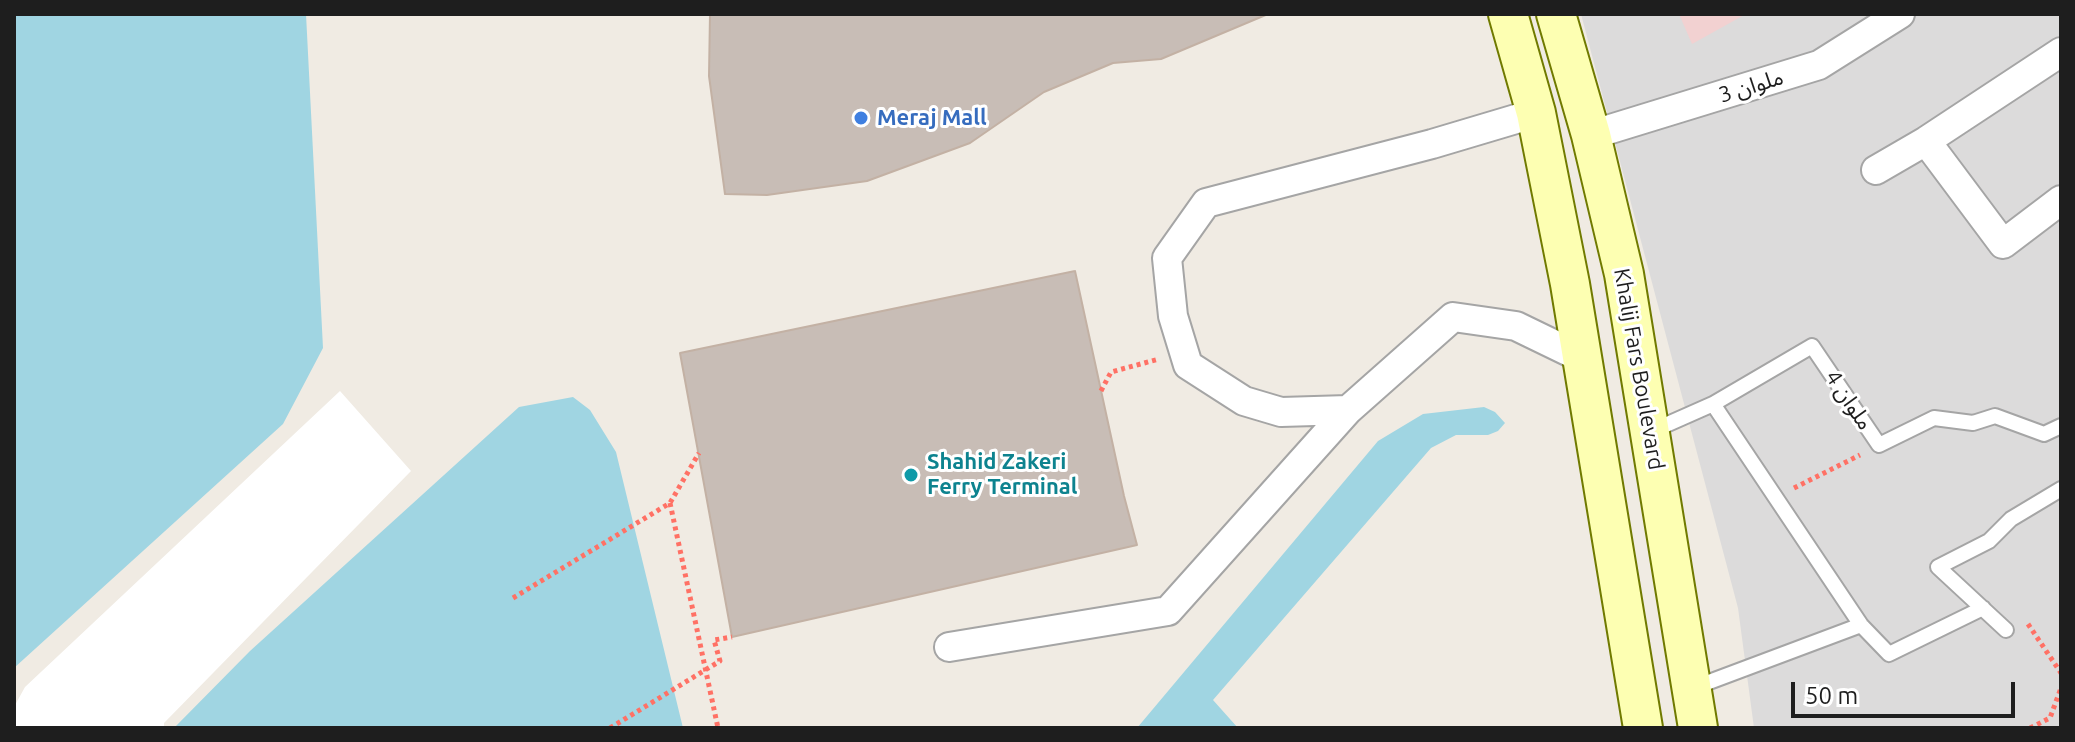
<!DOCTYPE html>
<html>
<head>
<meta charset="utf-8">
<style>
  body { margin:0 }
  #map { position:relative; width:2075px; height:742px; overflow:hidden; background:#f0ebe3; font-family:Ubuntu,sans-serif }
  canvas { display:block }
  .frame { position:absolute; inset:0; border:16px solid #1e1e1e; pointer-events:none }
  .scale { position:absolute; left:1791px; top:682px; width:224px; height:36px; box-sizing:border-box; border:4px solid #1e1e1e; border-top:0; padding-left:10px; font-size:24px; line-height:28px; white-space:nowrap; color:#1e1e1e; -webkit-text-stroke:6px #fff; paint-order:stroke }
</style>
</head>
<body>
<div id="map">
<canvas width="2075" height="742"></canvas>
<div class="frame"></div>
<div class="scale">50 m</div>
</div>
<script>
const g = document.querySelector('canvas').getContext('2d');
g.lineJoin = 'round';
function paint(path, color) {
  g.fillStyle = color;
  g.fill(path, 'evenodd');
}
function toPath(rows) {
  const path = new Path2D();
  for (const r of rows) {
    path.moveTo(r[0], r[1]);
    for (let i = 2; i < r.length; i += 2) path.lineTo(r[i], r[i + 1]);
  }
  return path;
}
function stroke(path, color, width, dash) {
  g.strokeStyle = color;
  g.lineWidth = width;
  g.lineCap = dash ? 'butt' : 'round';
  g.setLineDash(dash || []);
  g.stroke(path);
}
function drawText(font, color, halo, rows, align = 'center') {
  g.font = font + ' Ubuntu,"Noto Sans Arabic",sans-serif';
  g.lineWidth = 6;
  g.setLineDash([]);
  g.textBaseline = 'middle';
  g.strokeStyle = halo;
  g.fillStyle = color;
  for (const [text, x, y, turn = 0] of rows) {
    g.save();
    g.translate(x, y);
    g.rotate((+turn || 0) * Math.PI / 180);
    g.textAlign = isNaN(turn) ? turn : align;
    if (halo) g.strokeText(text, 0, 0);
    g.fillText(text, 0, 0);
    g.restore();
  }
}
paint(toPath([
  [1581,14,2061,14,2061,728,1754,728,1738,608]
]), '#dcdbdb');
paint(toPath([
  [1679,14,1746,14,1692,44]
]), '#f2d1d1');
paint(toPath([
  [14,14,306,14,323,348,283,424,14,668],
  [573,397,590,410,616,452,683,728,174,728,250,651,519,407],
  [1484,407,1495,412,1505,423,1498,431,1488,435,1456,435,1431,448,1213,700,1238,728,1137,728,1378,441,1423,414]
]), '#a0d5e2');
paint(toPath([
  [340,391,411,471,164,723,164,728,14,728,14,707,25,687]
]), '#fff');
const building = toPath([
  [710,14,1268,14,1161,59,1113,63,1044,92,970,143,867,181,767,195,725,194,709,76,710,14],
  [1075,271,1124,496,1137,545,732,637,680,353,1075,271]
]);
paint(building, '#c8bdb6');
stroke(building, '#c3b1a4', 2);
const service = toPath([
  [1713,404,1861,625,1889,654,1983,608],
  [1652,431,1713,404,1812,346,1879,445,1934,418,1973,423,1995,416,2044,434,2061,426],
  [2006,630,1938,567,1989,541,2011,519,2061,489],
  [1693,688,1861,625]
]);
const minor = toPath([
  [1536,113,1432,144,1206,203,1167,258,1173,316,1188,365,1244,401,1281,412,1348,410,1453,317,1516,326,1582,358],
  [1591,135,1819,65,1900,14],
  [1926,141,2003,244,2061,200],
  [1876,170,1926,141,2061,52],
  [949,647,1168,611,1348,410]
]);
const secondary = toPath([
  [1508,14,1536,113,1570,284,1643,728],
  [1556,14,1591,135,1624,274,1698,728]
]);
stroke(service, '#a5a5a5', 18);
stroke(minor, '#a5a5a5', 32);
stroke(secondary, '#707a00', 42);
stroke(toPath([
  [1101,391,1111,372,1159,359],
  [1794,488,1860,455],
  [670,503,718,728],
  [513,598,670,503,699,453],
  [2028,624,2061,673],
  [610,728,720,661,714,640,732,637],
  [2030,728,2050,718,2061,688]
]), '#ff7165', 5, [4, 4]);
stroke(service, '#fff', 14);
stroke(minor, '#fff', 28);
stroke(secondary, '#fdffb2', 38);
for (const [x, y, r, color] of [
  [861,118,8,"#3f7fe0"],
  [911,475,8,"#0f9aa8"]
]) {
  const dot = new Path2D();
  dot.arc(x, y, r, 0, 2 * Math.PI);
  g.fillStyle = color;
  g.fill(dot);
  stroke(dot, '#fff', 3);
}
drawText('22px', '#1e1e1e', '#fff', [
  ["ملوان 3",1751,86,-17],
  ["Khalij Fars Boulevard",1639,369,80],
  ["ملوان 4",1849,400,56]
]);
drawText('bold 22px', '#366cbe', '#fff', [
  ["Meraj Mall",877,118]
], 'left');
drawText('bold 22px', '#0d838f', '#fff', [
  ["Shahid Zakeri",927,462],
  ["Ferry Terminal",927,487]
], 'left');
</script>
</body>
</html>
